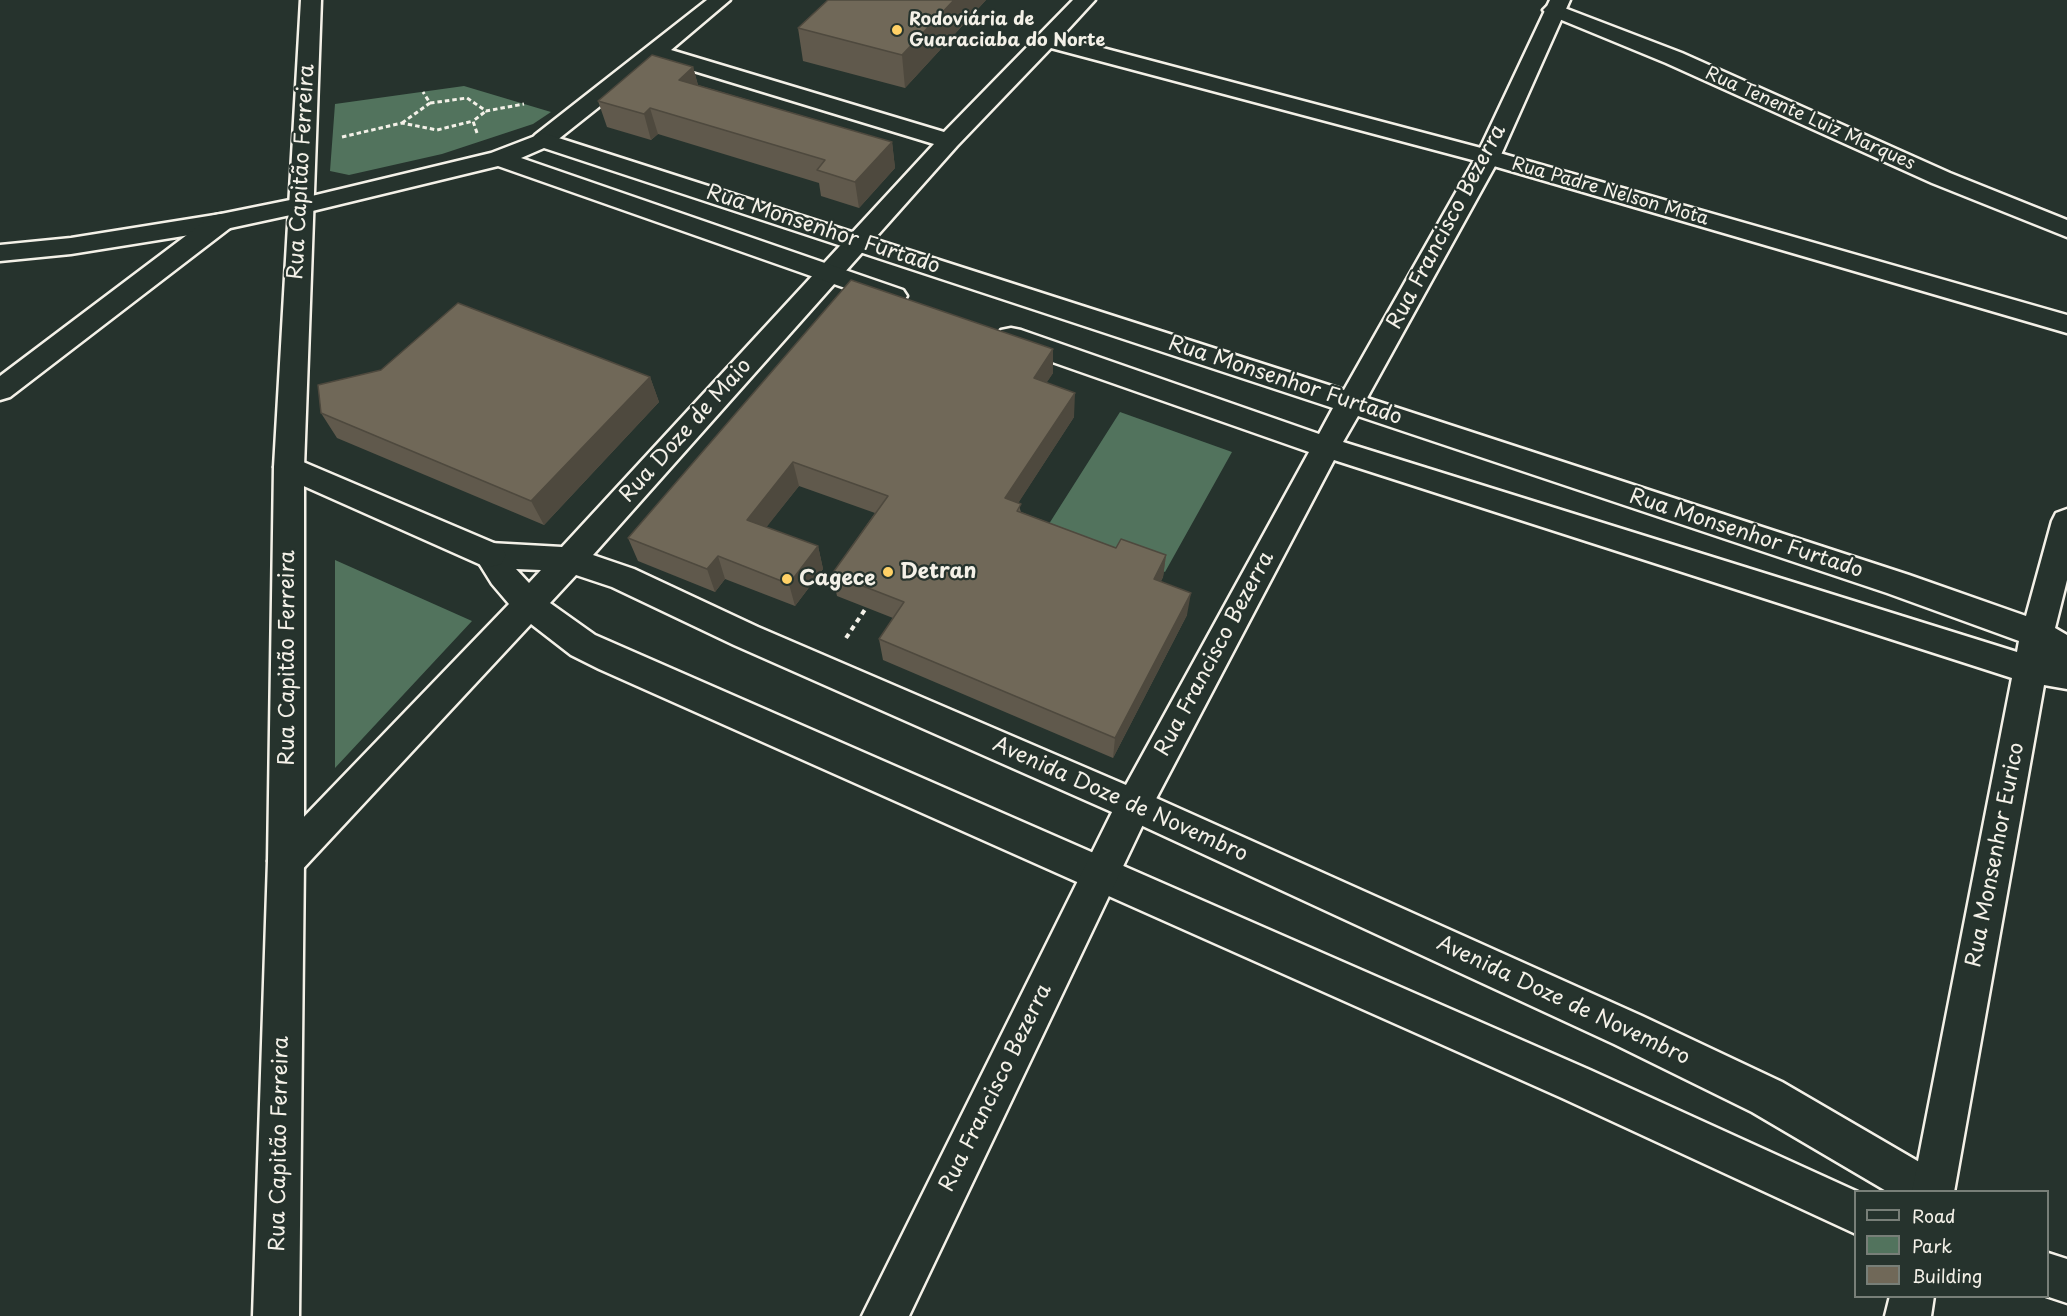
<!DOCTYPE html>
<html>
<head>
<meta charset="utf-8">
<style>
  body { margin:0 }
  #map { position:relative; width:2067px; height:1316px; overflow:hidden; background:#26332d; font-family:"Playpen Sans",sans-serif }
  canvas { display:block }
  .legend { position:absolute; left:1854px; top:1190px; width:195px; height:108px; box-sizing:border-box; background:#26332d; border:2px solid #787f78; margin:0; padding:8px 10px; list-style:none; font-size:18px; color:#f4f1e8 }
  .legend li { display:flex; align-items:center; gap:12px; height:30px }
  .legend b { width:30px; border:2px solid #787f78 }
</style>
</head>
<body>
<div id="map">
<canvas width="2067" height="1316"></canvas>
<ul class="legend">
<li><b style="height:8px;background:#26332d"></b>Road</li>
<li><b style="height:16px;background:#52735d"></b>Park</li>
<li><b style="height:16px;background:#706858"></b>Building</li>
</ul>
</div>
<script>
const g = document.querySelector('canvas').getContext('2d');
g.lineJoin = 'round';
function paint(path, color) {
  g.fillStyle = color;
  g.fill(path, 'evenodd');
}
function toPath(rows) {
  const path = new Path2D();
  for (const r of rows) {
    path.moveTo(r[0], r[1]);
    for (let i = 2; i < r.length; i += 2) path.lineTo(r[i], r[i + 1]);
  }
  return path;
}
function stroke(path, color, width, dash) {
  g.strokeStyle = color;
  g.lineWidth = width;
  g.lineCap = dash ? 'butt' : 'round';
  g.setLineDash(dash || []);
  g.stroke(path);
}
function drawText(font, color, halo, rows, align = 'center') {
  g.font = font + ' "Playpen Sans",sans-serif';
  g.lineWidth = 4.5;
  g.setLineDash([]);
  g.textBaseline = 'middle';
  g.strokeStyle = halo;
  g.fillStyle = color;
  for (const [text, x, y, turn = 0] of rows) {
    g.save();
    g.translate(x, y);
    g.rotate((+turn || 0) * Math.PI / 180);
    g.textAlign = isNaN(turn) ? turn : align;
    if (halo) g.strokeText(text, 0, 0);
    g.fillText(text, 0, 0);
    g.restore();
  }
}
paint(toPath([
  [464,86,551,112,533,124,442,154,349,175,330,171,335,104],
  [1120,412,1232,452,1165,572,1047,527],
  [335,560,472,621,335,768]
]), '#52735d');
const minor = toPath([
  [707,0,730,0,671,50,944,132,1073,0,1095,0,1061,37,1496,152,2067,315,2067,333,1480,162,1051,48,957,146,593,555,634,569,758,627,1147,794,1642,1016,1782,1082,1945,1177,1951,1192,1888,1192,1752,1112,1614,1044,1121,816,734,645,612,587,576,575,550,603,595,635,1590,1070,1858,1192,1856,1234,1562,1098,599,669,571,655,531,624,299,873,286,878,273,873,268,861,273,849,509,604,492,584,474,555,479,546,490,543,562,547,934,144,658,60,551,145,535,145,531,140,535,135,707,0],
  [516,569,541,570,529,583,516,569],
  [1554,4,1682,53,1950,173,2067,220,2067,237,1932,183,1666,63,1547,14,1543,10,1547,6,1554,4],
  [300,198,309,201,312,206,309,211,221,230,71,254,0,261,0,245,71,238,221,214,300,198],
  [2048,1253,2067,1259,2067,1303,2046,1296,2048,1253]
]);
const tertiary = toPath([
  [1550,0,1570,0,1500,157,1367,398,1909,575,2026,616,2052,521,2056,513,2067,509,2067,580,2055,628,2067,635,2067,689,2044,685,1954,1192,1912,1192,2012,678,1334,460,1147,816,909,1316,862,1316,1121,794,1309,452,1001,344,997,337,1001,330,1011,328,1021,330,1319,434,1333,408,544,148,521,158,903,290,907,296,903,302,894,305,885,302,498,166,300,214,291,211,288,206,291,201,491,153,543,133,1344,390,1476,157,1550,0],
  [1358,416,1887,593,2019,641,2017,652,1343,442,1358,416],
  [221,214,230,216,234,222,230,228,10,397,0,400,0,376,212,216,221,214],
  [289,456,501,546,506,555,501,564,490,567,479,564,279,475,274,467,279,459,289,456],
  [1890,1296,1934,1296,1931,1316,1885,1316,1890,1296]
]);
const primary = toPath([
  [301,0,321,0,304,467,304,861,299,1316,253,1316,268,861,274,467,301,0]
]);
stroke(minor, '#f4f1e8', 5);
stroke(tertiary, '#f4f1e8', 5);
stroke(primary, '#f4f1e8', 5);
stroke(toPath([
  [430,103,467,98,486,111,524,104],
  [402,123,430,103,423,92],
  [477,133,473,121,486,111],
  [342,137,402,123,437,130,473,121]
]), '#f4f1e8', 3, [4.5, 3]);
stroke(toPath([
  [846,638,866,608]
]), '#f4f1e8', 4, [5, 4.5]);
paint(minor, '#26332d');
paint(tertiary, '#26332d');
paint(primary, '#26332d');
paint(toPath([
  [828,0,986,0,905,88,803,61,798,28],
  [693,67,698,85,892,142,895,168,859,208,821,196,819,183,658,134,651,140,607,127,598,101],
  [851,280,1053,349,1053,373,1046,383,1074,417,1018,503,1021,512,1116,548,1166,555,1163,577,1161,581,1187,615,1113,758,883,660,879,639,893,618,837,596,832,574,875,513,799,486,766,527,818,546,823,569,795,606,725,579,715,592,638,561,628,538],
  [650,377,659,402,544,525,337,438,321,413]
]), '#60594c');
paint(toPath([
  [954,0,986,0,905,88,902,55],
  [693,67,700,93,679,80],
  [650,108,658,134,651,140,644,114],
  [892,142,895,168,859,208,855,182],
  [1053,349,1053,373,1034,402,1034,378],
  [650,377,659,402,544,525,531,501],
  [1075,393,1074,417,1006,522,1005,498],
  [793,462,799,486,754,543,747,520],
  [818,546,823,569,795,606,789,584],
  [1166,555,1163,577,1151,601,1154,579],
  [718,556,725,579,715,592,707,569],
  [1191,593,1187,615,1113,758,1115,738]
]), '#4e493e');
const building = toPath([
  [828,0,954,0,902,55,798,28,828,0],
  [652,55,693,67,679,80,892,142,855,182,817,170,825,160,650,108,644,114,598,101,652,55],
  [851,280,1053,349,1034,378,1075,393,1005,498,1021,504,1017,511,1116,548,1121,539,1166,555,1154,579,1191,593,1115,738,879,639,904,602,832,574,888,496,793,462,747,520,818,546,789,584,718,556,707,569,628,538,851,280],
  [458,303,650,377,531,501,321,413,318,385,381,370,458,303]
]);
paint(building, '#706858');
stroke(building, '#4e493e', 1.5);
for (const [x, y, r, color] of [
  [897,30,6,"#ffd166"],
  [888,572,6,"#ffd166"],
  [787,579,6,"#ffd166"]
]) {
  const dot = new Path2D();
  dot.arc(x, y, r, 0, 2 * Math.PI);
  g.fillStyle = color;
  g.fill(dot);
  stroke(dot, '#26332d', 2);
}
drawText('bold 18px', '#f4f1e8', '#26332d', [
  ["Rodoviária de",909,20],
  ["Guaraciaba do Norte",909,41]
], 'left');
drawText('18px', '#f4f1e8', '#26332d', [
  ["Rua Tenente Luiz Marques",1810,119,24],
  ["Rua Padre Nelson Mota",1610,192,16]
]);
drawText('21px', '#f4f1e8', '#26332d', [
  ["Rua Capitão Ferreira",302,172,-87],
  ["Rua Francisco Bezerra",1447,227,-62],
  ["Rua Monsenhor Furtado",823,230,18],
  ["Rua Monsenhor Furtado",1285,381,18],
  ["Rua Doze de Maio",686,431,-48],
  ["Rua Monsenhor Furtado",1746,534,18],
  ["Rua Francisco Bezerra",1215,654,-62],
  ["Rua Capitão Ferreira",288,658,-90],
  ["Avenida Doze de Novembro",1120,800,24],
  ["Rua Monsenhor Eurico",1996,855,-79],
  ["Avenida Doze de Novembro",1563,1001,25],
  ["Rua Francisco Bezerra",996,1088,-64],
  ["Rua Capitão Ferreira",280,1144,-89]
]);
drawText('bold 21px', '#f4f1e8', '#26332d', [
  ["Detran",900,572],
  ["Cagece",799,579]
], 'left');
</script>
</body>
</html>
